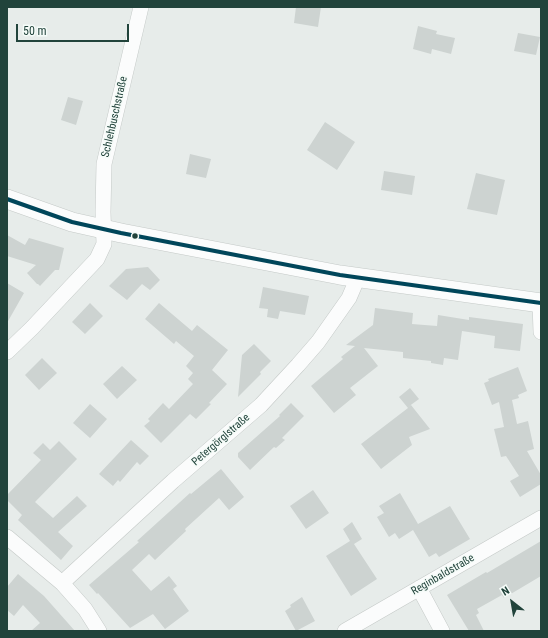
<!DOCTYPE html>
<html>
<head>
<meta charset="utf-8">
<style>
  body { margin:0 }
  #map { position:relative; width:548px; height:638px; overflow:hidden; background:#e7ecea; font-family:"Roboto Condensed",sans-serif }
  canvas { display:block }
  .frame { position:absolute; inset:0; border:8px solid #21433b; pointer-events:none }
  .north { position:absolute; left:492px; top:582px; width:40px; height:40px; -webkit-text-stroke:3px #f5fbf8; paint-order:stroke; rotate:329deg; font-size:11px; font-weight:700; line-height:16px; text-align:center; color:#21433b }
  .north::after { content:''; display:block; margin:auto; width:14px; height:18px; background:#21433b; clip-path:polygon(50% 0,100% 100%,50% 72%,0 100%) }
  .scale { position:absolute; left:16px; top:24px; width:113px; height:18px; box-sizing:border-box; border:2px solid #21433b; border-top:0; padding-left:5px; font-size:12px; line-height:14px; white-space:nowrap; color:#21433b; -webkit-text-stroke:3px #f5fbf8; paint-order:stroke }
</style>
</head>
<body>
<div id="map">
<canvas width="548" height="638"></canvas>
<div class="frame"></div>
<div class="north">N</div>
<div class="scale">50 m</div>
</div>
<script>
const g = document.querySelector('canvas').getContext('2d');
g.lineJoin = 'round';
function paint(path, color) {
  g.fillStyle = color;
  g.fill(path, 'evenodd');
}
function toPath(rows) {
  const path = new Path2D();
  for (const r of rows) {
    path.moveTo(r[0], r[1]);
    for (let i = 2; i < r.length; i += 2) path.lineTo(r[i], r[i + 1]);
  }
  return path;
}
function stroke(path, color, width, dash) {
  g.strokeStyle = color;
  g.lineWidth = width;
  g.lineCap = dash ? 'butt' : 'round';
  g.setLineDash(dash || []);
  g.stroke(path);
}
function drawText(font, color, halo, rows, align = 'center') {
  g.font = font + ' "Roboto Condensed",sans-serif';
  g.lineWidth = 3;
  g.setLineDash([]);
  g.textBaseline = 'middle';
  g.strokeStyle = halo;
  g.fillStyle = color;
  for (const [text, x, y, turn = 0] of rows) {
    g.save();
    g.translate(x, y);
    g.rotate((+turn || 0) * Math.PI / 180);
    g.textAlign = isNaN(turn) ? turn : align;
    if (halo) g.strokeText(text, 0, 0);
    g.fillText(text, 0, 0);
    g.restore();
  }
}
paint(toPath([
  [296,7,321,7,318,27,294,23],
  [418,26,437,31,436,34,455,38,451,54,432,49,431,54,413,49],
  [518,33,540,37,536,55,514,51],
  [68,97,83,101,76,125,61,120],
  [325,122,355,142,337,170,307,150],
  [190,154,211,159,206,178,186,174],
  [384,171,415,176,412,195,381,190],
  [476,173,505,180,497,215,467,209],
  [7,235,25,245,29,238,64,248,59,270,55,270,40,286,38,284,37,284,27,273,36,265,7,256],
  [148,267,160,280,150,290,142,284,127,300,109,286,126,269],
  [7,283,24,293,7,323],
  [263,287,309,296,305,315,280,311,278,319,267,317,268,309,259,308],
  [90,303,103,316,85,334,72,322],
  [159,303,192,331,197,325,228,350,212,370,227,384,209,403,211,404,196,419,190,414,161,443,144,426,150,421,148,419,163,403,169,409,193,384,188,379,193,373,186,366,194,356,176,341,174,344,145,319],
  [375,308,413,313,412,324,437,326,438,315,469,320,469,317,523,324,520,351,494,348,495,336,462,331,458,360,444,358,443,365,431,363,431,361,403,358,403,352,364,348,378,366,350,388,356,395,334,413,311,386,343,359,341,357,355,346,346,345,373,325],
  [254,344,271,361,260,372,261,374,238,397,242,355],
  [42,358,57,373,39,390,25,375],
  [122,366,137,380,117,399,103,384],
  [518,367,527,391,518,395,519,398,512,400,517,424,528,421,534,449,527,451,541,475,541,484,520,497,510,481,519,476,506,456,501,457,494,429,504,427,499,402,492,405,484,383,489,381,488,379],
  [410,388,419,399,408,407,411,405,430,429,409,437,412,445,381,469,361,444,408,408,399,397],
  [291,403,304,416,282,438,285,440,276,448,274,447,250,470,238,457,238,453,280,416,279,415],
  [90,404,107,419,90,438,73,423],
  [131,440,149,456,140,465,137,462,120,482,118,480,113,486,99,474],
  [59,441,77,459,35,502,53,518,77,496,87,506,58,532,73,546,61,560,18,520,22,515,7,500,7,495,41,460,33,453,43,443,50,450],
  [221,469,244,497,229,510,219,498,185,529,186,531,155,560,149,554,132,570,151,591,169,576,177,586,173,589,189,611,165,629,153,614,130,628,98,593,97,594,89,585,139,542,137,541,190,493,191,494],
  [313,490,329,513,306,529,290,506],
  [400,493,418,524,450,506,470,539,439,557,436,553,429,557,413,530,399,539,395,533,389,537,377,517,384,513,379,506],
  [352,522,362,539,354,544,377,579,351,596,326,556,350,541,343,529],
  [541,541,541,576,504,598,502,595,477,609,479,613,476,615,484,631,469,631,447,595,486,572,487,573],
  [18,574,44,596,75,631,31,631,40,623,23,605,14,616,7,610,7,587],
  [302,597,315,621,296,631,285,611,291,607,290,605]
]), '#cdd3d1');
const minor = toPath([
  [540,303,541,332],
  [7,352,32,328,97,259,104,244,103,212,104,164,141,7],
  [7,537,62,583,85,609,99,631],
  [62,583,173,481,261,405,298,365,318,342,349,298,358,277],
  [419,588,442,631],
  [345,631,541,518]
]);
const tertiary = toPath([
  [7,199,72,222,121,233,340,275,541,303]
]);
stroke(minor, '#c4c9c7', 16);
stroke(tertiary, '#c4c9c7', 20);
stroke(minor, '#fbfcfc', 15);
stroke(tertiary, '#fbfcfc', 19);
stroke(toPath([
  [7,199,72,222,121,233,340,275,541,303]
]), '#00465a', 4);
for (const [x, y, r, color] of [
  [135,236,3.5,"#21433b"]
]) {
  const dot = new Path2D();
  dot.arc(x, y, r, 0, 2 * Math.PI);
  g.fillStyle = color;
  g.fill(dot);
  stroke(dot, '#f5fbf8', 1.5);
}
drawText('11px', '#21433b', '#f5fbf8', [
  ["Schlehbuschstraße",115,117,-77],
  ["Petergörglstraße",221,440,-41],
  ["Reginbaldstraße",443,575,-30]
]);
</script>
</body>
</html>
